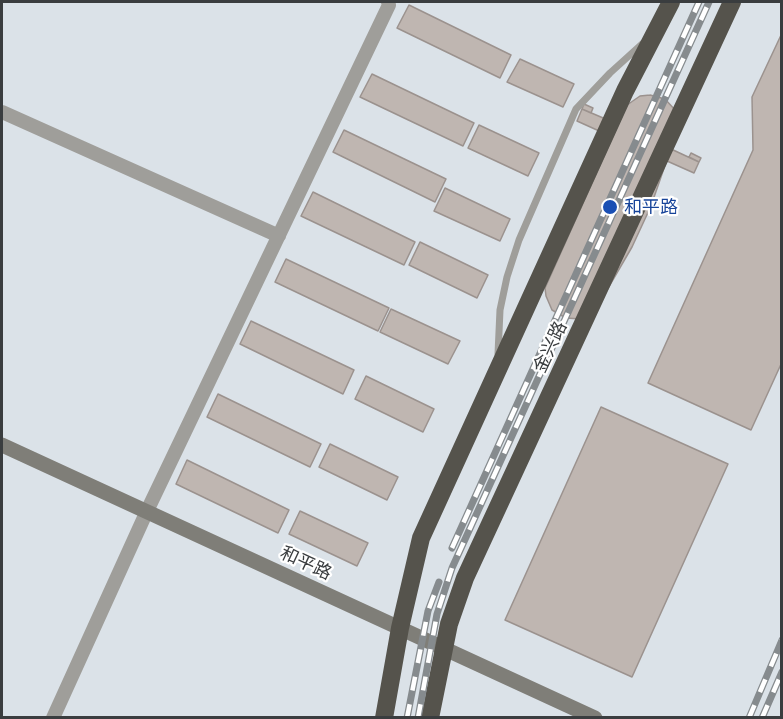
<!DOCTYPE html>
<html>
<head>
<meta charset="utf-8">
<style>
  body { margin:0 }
  #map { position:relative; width:783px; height:719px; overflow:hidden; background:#dbe2e8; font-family:"Exo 2",sans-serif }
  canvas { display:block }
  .frame { position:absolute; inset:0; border:3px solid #3a3d3f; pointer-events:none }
</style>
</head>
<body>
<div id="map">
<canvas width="783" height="719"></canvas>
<div class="frame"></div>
</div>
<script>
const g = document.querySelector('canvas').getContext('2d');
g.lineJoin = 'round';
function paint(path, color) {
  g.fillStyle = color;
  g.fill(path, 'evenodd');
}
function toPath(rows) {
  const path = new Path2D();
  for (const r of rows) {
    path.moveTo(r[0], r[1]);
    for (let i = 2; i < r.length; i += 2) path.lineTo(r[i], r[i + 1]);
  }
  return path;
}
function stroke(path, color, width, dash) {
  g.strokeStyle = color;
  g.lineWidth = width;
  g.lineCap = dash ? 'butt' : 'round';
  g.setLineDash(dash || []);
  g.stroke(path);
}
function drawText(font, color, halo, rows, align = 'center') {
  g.font = font + ' "Exo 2","Noto Sans SC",sans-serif';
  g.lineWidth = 4.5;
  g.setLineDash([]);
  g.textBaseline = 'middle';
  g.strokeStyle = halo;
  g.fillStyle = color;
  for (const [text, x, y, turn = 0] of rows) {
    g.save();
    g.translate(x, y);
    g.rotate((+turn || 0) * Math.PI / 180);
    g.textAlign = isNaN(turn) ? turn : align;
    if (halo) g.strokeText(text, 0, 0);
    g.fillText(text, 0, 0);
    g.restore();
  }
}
const building = toPath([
  [409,5,511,55,500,78,397,28,409,5],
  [782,33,782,362,751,430,648,383,753,150,752,97,782,33],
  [520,59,574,84,563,107,507,82,520,59],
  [372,74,474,123,463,146,360,97,372,74],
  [650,95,665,99,676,111,672,145,651,206,632,247,600,302,581,319,566,318,552,310,546,296,545,288,627,105,640,96,650,95],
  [584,104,593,108,591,113,582,109,584,104],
  [582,109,615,123,608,135,577,121,582,109],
  [479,125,539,153,528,176,468,148,479,125],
  [344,130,446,179,435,202,333,152,344,130],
  [671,149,699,162,694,173,667,161,671,149],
  [691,153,701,158,699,162,689,157,691,153],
  [445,188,510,219,500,241,434,211,445,188],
  [313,192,415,242,404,265,301,216,313,192],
  [420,242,488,275,477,298,409,265,420,242],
  [286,259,389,308,378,331,275,282,286,259],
  [391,309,460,341,448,364,380,332,391,309],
  [251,321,354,370,343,394,240,344,251,321],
  [366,376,434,409,423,432,355,399,366,376],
  [218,394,321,444,310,467,207,417,218,394],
  [601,407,728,464,632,677,505,620,601,407],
  [330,444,398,477,387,500,319,467,330,444],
  [187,460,289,510,278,533,176,484,187,460],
  [300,511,368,543,357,566,289,534,300,511]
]);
paint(building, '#bfb6b1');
stroke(building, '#9b928e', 1.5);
stroke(toPath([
  [498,354,500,310,507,277,519,240,576,109,610,73,642,44]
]), '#9f9e9a', 7);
stroke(toPath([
  [2,112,279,236],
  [53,718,147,511,389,5,388,2]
]), '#9f9e9a', 14);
stroke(toPath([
  [2,445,595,718]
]), '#7f7e78', 15);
stroke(toPath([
  [384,718,400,628,421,538,625,91,671,2],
  [430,718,449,624,465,578,732,2]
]), '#55534c', 18);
const rail = toPath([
  [452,548,699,2],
  [407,718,428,611,439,582],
  [418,718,437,614,452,568,709,2],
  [749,718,782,640],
  [762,718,782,672]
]);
stroke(rail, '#868b8e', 7);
stroke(rail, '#fff', 4.5, [14]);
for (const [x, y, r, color] of [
  [610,207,8,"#1a4fb4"]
]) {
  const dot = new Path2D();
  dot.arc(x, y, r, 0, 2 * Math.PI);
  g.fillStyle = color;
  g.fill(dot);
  stroke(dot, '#fff', 2);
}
drawText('18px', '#164399', '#fff', [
  ["和平路",624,207]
], 'left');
drawText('18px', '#3a3d3f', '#fff', [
  ["金兴路",550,347,-65],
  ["和平路",306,563,25]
]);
</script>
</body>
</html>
